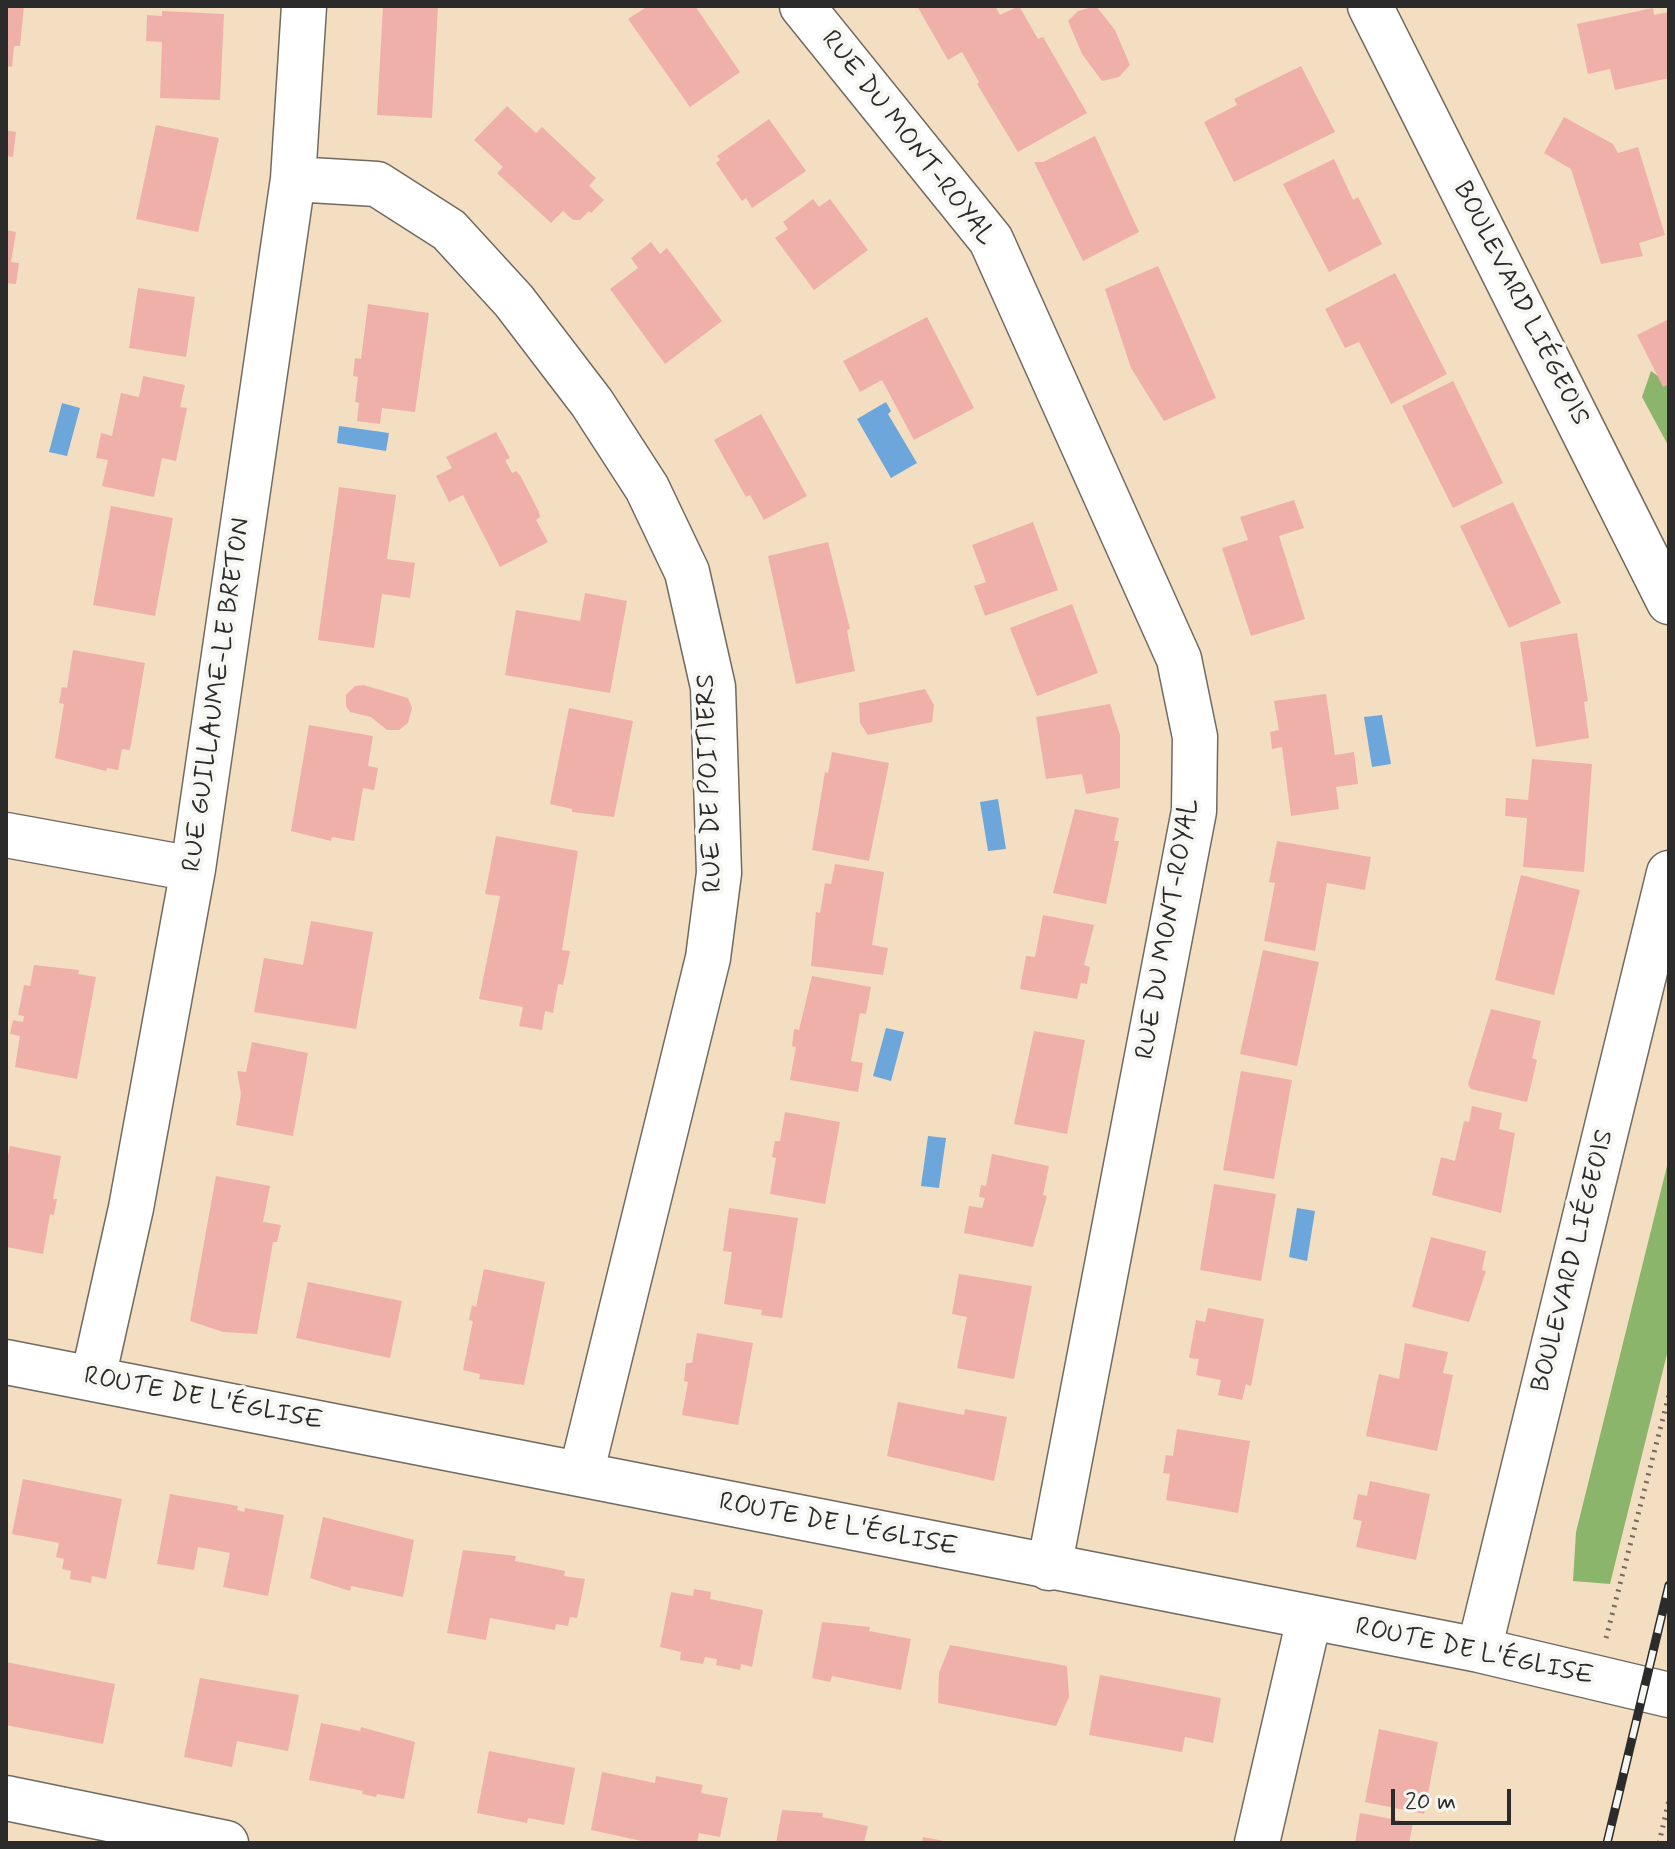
<!DOCTYPE html>
<html>
<head>
<meta charset="utf-8">
<style>
  body { margin:0 }
  #map { position:relative; width:1675px; height:1849px; overflow:hidden; background:#f3dec2; font-family:Mynerve,sans-serif }
  canvas { display:block }
  .frame { position:absolute; inset:0; border:8px solid #2b2b2b; pointer-events:none }
  .scale { position:absolute; left:1391px; top:1789px; width:120px; height:36px; box-sizing:border-box; border:4px solid #2b2b2b; border-top:0; padding-left:10px; font-size:24px; line-height:28px; white-space:nowrap; color:#2b2b2b; -webkit-text-stroke:6px #f6f6f2; paint-order:stroke }
</style>
</head>
<body>
<div id="map">
<canvas width="1675" height="1849"></canvas>
<div class="frame"></div>
<div class="scale">20 m</div>
</div>
<script>
const g = document.querySelector('canvas').getContext('2d');
g.lineJoin = 'round';
function paint(path, color) {
  g.fillStyle = color;
  g.fill(path, 'evenodd');
}
function toPath(rows) {
  const path = new Path2D();
  for (const r of rows) {
    path.moveTo(r[0], r[1]);
    for (let i = 2; i < r.length; i += 2) path.lineTo(r[i], r[i + 1]);
  }
  return path;
}
function stroke(path, color, width, dash) {
  g.strokeStyle = color;
  g.lineWidth = width;
  g.lineCap = dash ? 'butt' : 'round';
  g.setLineDash(dash || []);
  g.stroke(path);
}
function drawText(font, color, halo, rows, align = 'center') {
  g.font = font + ' Mynerve,sans-serif';
  g.lineWidth = 8;
  g.setLineDash([]);
  g.textBaseline = 'middle';
  g.strokeStyle = halo;
  g.fillStyle = color;
  for (const [text, x, y, turn = 0] of rows) {
    g.save();
    g.translate(x, y);
    g.rotate((+turn || 0) * Math.PI / 180);
    g.textAlign = isNaN(turn) ? turn : align;
    if (halo) g.strokeText(text, 0, 0);
    g.fillText(text, 0, 0);
    g.restore();
  }
}
paint(toPath([
  [1651,371,1667,383,1669,380,1669,447,1642,397],
  [1669,1158,1669,1346,1610,1584,1573,1581,1576,1532]
]), '#8cb56c');
paint(toPath([
  [886,402,891,411,888,414,917,463,891,478,857,419],
  [62,403,80,408,67,456,49,452],
  [339,426,389,433,386,451,337,443],
  [1382,715,1391,764,1372,767,1364,717],
  [998,799,1006,849,988,851,980,802],
  [886,1028,904,1032,891,1081,873,1076],
  [928,1136,946,1138,939,1188,921,1186],
  [1297,1208,1315,1211,1307,1261,1289,1257]
]), '#6ca6db');
paint(toPath([
  [6,6,24,6,20,46,14,46,12,67,6,66],
  [383,6,438,6,432,118,377,115],
  [648,6,695,6,740,72,690,107,628,19],
  [917,6,995,6,1000,15,1019,6,1038,39,1043,37,1087,113,1018,152,977,84,979,82,962,52,948,60],
  [1096,6,1115,30,1130,65,1119,77,1102,81,1082,54,1068,21,1078,11],
  [1653,8,1654,15,1669,12,1669,78,1615,90,1610,69,1588,74,1577,24],
  [162,11,224,14,220,100,160,98,162,42,146,41,147,15,162,16],
  [1301,66,1335,132,1234,182,1204,122,1237,105,1234,99],
  [507,106,536,133,542,127,596,178,589,186,604,200,591,213,589,211,580,220,573,220,563,211,551,223,497,173,503,167,474,140],
  [1564,117,1613,144,1618,153,1638,147,1665,235,1639,243,1643,256,1601,264,1571,169,1544,153],
  [769,119,806,171,752,208,746,198,742,201,716,163,720,160,717,156],
  [156,125,219,138,198,232,136,219],
  [6,130,16,132,13,157,6,156],
  [1095,136,1139,232,1083,261,1034,162,1043,162],
  [1334,159,1353,200,1358,197,1382,244,1329,272,1283,184],
  [813,199,819,207,830,199,868,250,814,290,775,238,788,229,783,222],
  [6,230,16,232,11,262,19,263,16,284,6,283],
  [651,242,660,254,667,248,722,321,665,364,610,289,638,268,631,258],
  [1158,266,1216,398,1164,421,1131,368,1105,289],
  [1395,273,1447,374,1391,404,1359,342,1345,348,1325,309],
  [138,288,195,297,186,357,129,348],
  [368,304,429,313,415,412,382,408,380,424,357,421,359,403,355,402,358,377,353,376,355,358,361,359],
  [927,317,974,408,914,440,882,380,860,392,843,361],
  [1669,319,1669,384,1663,387,1637,335],
  [143,376,185,385,180,407,187,408,176,461,162,458,154,497,102,486,108,460,96,458,101,433,112,436,121,393,139,397],
  [1453,381,1503,483,1453,508,1402,406],
  [761,414,807,496,764,520,750,495,746,497,714,440],
  [496,432,510,458,505,460,512,473,516,471,520,475,539,512,540,517,536,520,548,542,500,567,463,495,449,502,436,476,452,468,446,457],
  [339,487,396,495,387,559,415,563,410,598,382,594,374,648,318,640],
  [1294,500,1304,528,1279,536,1305,619,1251,636,1222,548,1248,540,1240,517],
  [1513,502,1561,603,1509,628,1460,526],
  [111,506,173,518,155,616,93,605],
  [1033,522,1058,590,985,616,974,586,986,582,972,545],
  [828,542,850,629,847,630,855,671,796,684,768,556],
  [585,593,627,601,610,693,505,675,516,610,580,621],
  [1072,604,1098,673,1037,696,1010,628],
  [1577,633,1588,701,1584,702,1589,738,1536,747,1520,642],
  [73,650,145,663,130,750,122,749,118,770,107,768,106,771,55,758,64,704,59,703,62,687,67,688],
  [363,685,408,698,412,708,408,723,399,730,387,730,371,717,350,712,346,706,346,695,355,686],
  [925,689,934,705,932,722,868,735,860,723,859,703],
  [1326,694,1335,755,1354,752,1358,784,1336,787,1339,809,1291,816,1282,747,1272,749,1270,732,1279,730,1274,701],
  [1110,704,1120,735,1120,788,1086,794,1082,774,1046,779,1036,717],
  [569,708,633,721,614,817,572,812,572,809,550,804],
  [309,725,373,736,368,766,378,768,374,790,363,788,354,841,332,837,331,841,291,831],
  [832,752,889,763,869,861,812,850,825,772,828,773],
  [1532,759,1592,764,1584,872,1523,867,1527,818,1505,816,1506,798,1528,800],
  [1075,809,1119,818,1114,841,1119,841,1106,904,1053,893],
  [496,836,578,851,562,950,570,951,563,985,558,984,553,1013,545,1011,542,1030,519,1026,523,1007,479,999,500,896,485,894],
  [1277,841,1371,857,1365,890,1327,883,1315,951,1264,941,1275,883,1269,882],
  [835,864,884,872,872,945,888,948,883,975,811,966,816,912,820,913,825,883,831,884],
  [1521,875,1580,890,1554,995,1495,980],
  [1043,915,1094,925,1084,965,1090,967,1087,984,1081,983,1077,999,1020,989,1026,956,1035,957],
  [311,921,373,932,356,1029,254,1012,264,958,303,965],
  [1263,950,1319,962,1297,1066,1240,1054],
  [34,965,79,970,78,974,96,977,77,1079,15,1067,20,1036,10,1034,13,1020,23,1022,24,1016,18,1015,24,985,30,986],
  [812,976,871,987,866,1014,860,1013,851,1061,863,1063,858,1092,790,1080,796,1047,792,1046,794,1029,799,1030],
  [1491,1009,1541,1021,1532,1058,1537,1060,1527,1102,1471,1089,1468,1084],
  [1034,1031,1085,1040,1067,1134,1014,1124],
  [252,1042,308,1053,293,1136,236,1125,241,1094,237,1071,246,1072],
  [1241,1071,1292,1080,1274,1179,1223,1170],
  [1472,1106,1502,1113,1499,1129,1515,1133,1501,1213,1432,1195,1441,1157,1455,1161,1464,1121,1469,1122],
  [785,1112,840,1122,825,1204,770,1194,776,1158,772,1157,775,1141,780,1141],
  [10,1146,61,1156,53,1199,57,1199,54,1215,50,1214,43,1254,6,1247,6,1164],
  [992,1154,1049,1166,1043,1195,1047,1196,1033,1247,964,1233,969,1206,982,1208,985,1198,979,1197,981,1185,986,1186],
  [216,1176,270,1186,263,1222,281,1225,277,1242,273,1242,257,1334,223,1332,190,1321],
  [1214,1184,1276,1194,1261,1281,1200,1270],
  [729,1208,798,1218,782,1318,761,1315,762,1310,724,1304,732,1252,723,1251],
  [1431,1237,1486,1251,1482,1270,1486,1271,1469,1322,1412,1307],
  [484,1269,545,1282,524,1385,479,1379,480,1374,463,1370,473,1321,469,1320,472,1305,476,1307],
  [959,1274,1032,1286,1014,1379,957,1368,967,1317,952,1314],
  [308,1282,402,1301,390,1358,296,1338],
  [1208,1308,1264,1319,1251,1386,1246,1384,1242,1400,1218,1395,1221,1380,1196,1375,1199,1359,1189,1358,1196,1320,1205,1322],
  [697,1333,753,1343,738,1425,682,1415,688,1382,684,1381,686,1363,692,1363],
  [1405,1343,1448,1352,1443,1373,1453,1375,1437,1451,1366,1436,1379,1374,1399,1379],
  [898,1402,964,1415,965,1409,1007,1417,994,1481,887,1456],
  [1177,1429,1250,1441,1238,1513,1166,1500,1170,1474,1163,1473,1166,1455,1173,1456],
  [23,1479,122,1499,106,1579,92,1576,91,1583,70,1579,71,1571,62,1569,64,1559,56,1557,59,1543,12,1534],
  [1370,1481,1430,1494,1416,1560,1356,1547,1362,1521,1353,1519,1358,1494,1367,1496],
  [170,1494,238,1506,237,1510,244,1512,245,1508,284,1515,268,1596,223,1587,230,1553,198,1547,194,1570,157,1564],
  [323,1517,414,1540,403,1597,351,1586,350,1591,310,1578],
  [463,1550,516,1556,515,1561,565,1571,564,1576,585,1579,577,1618,570,1617,568,1626,556,1624,555,1630,490,1618,486,1640,447,1633],
  [694,1589,711,1592,710,1599,763,1610,752,1667,741,1664,740,1670,716,1665,717,1659,705,1657,703,1664,680,1660,681,1652,660,1647,671,1592,693,1596],
  [822,1622,870,1627,869,1631,911,1639,901,1690,832,1676,830,1682,812,1678],
  [950,1645,1067,1666,1069,1697,1056,1726,938,1703,939,1673],
  [6,1662,115,1684,103,1744,6,1725],
  [1100,1675,1221,1698,1213,1743,1185,1737,1182,1752,1089,1735],
  [200,1678,299,1695,288,1751,237,1741,232,1767,184,1757],
  [321,1723,360,1731,361,1727,415,1742,404,1799,377,1794,376,1797,362,1794,363,1791,309,1780],
  [1379,1729,1438,1742,1424,1814,1365,1802],
  [489,1751,575,1768,564,1825,528,1818,527,1823,477,1813],
  [602,1772,655,1783,656,1776,703,1785,701,1793,728,1798,720,1837,699,1833,697,1843,651,1843,591,1830],
  [782,1810,823,1813,822,1817,868,1826,864,1843,776,1843],
  [1360,1813,1413,1823,1409,1843,1355,1843],
  [923,1837,949,1842,949,1843,922,1843]
]), '#efb0aa');
const minor = toPath([
  [802,6,991,240,1179,659,1195,737,1194,811,1049,1568],
  [1370,6,1669,602],
  [293,179,377,184,449,230,514,301,592,403,647,488,687,572,713,687,719,873,708,958,581,1474],
  [6,835,193,869],
  [6,1362,1479,1650,1669,1695],
  [93,1378,131,1208,193,869,293,179,304,6],
  [1479,1650,1669,873],
  [6,1798,226,1843],
  [1257,1843,1309,1619]
]);
stroke(minor, '#716a60', 47);
stroke(toPath([
  [1606,1638,1669,1395],
  [1659,1843,1669,1800]
]), '#716a60', 5, [2, 6]);
stroke(minor, '#fff', 44);
const rail = toPath([
  [1607,1843,1669,1585]
]);
stroke(rail, '#2b2b2b', 9);
stroke(rail, '#f6f6f2', 6, [18]);
drawText('26px', '#2b2b2b', '#f6f6f2', [
  ["RUE DU MONT-ROYAL",907,139,52],
  ["BOULEVARD LIÉGEOIS",1520,304,63],
  ["RUE GUILLAUME-LE BRETON",218,695,-82],
  ["RUE DE POITIERS",711,783,-92],
  ["RUE DU MONT-ROYAL",1169,929,-80],
  ["BOULEVARD LIÉGEOIS",1574,1261,-76],
  ["ROUTE DE L'ÉGLISE",203,1400,11],
  ["ROUTE DE L'ÉGLISE",838,1526,11],
  ["ROUTE DE L'ÉGLISE",1474,1653,12]
]);
</script>
</body>
</html>
